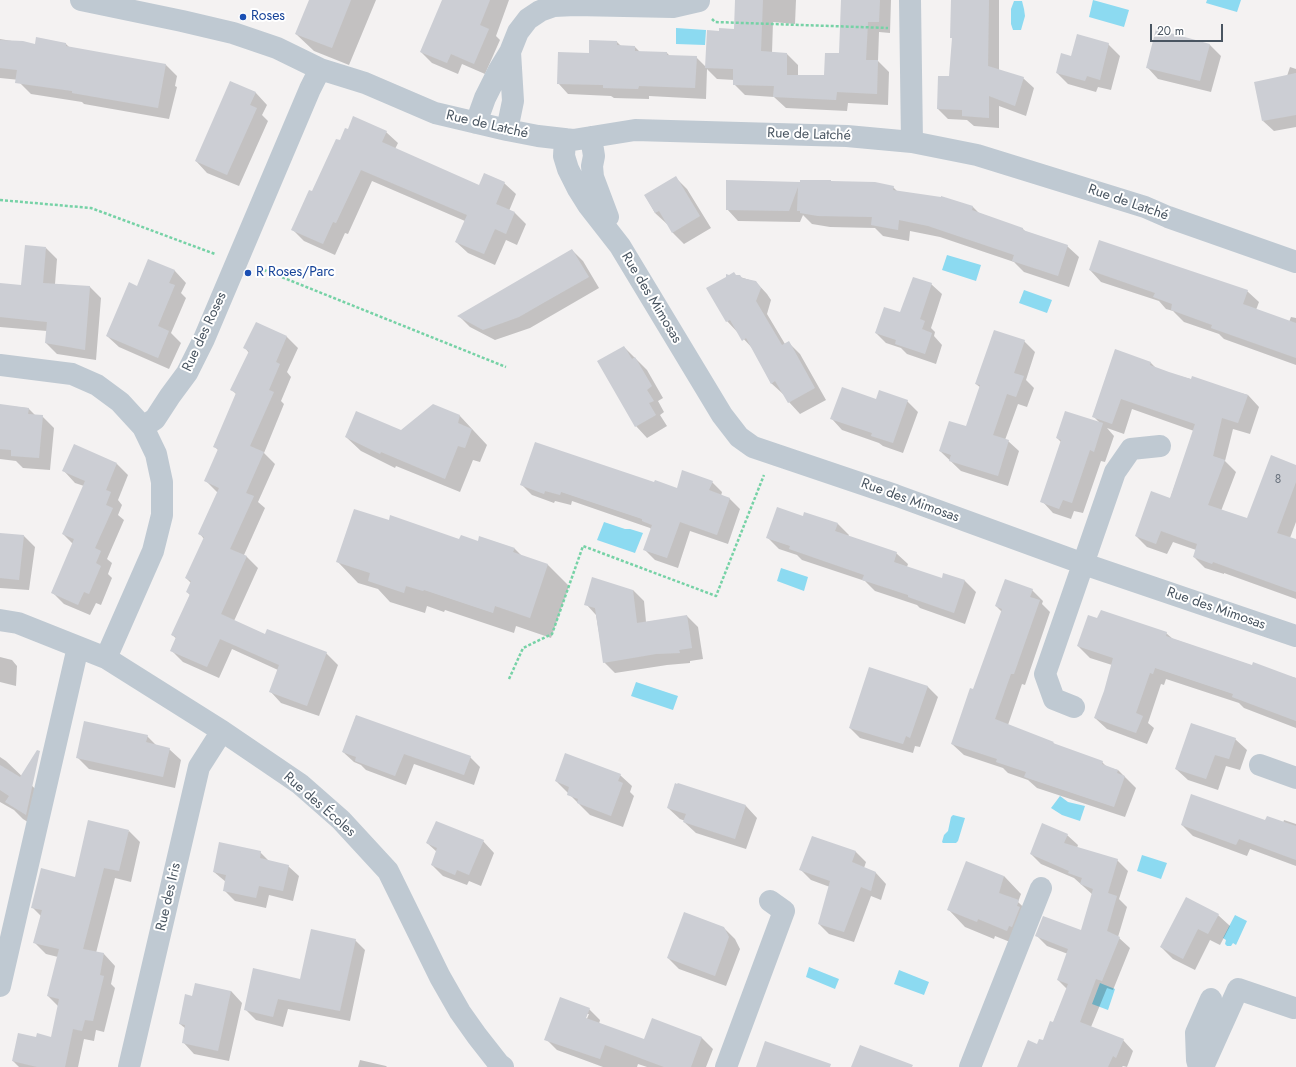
<!DOCTYPE html>
<meta charset="utf-8">
<style>
body{margin:0}
#map{position:relative;width:1296px;height:1067px;overflow:hidden;background:#f4f2f2;font-family:Jost,sans-serif}
canvas{display:block}
.scale{position:absolute;left:1150px;top:24px;width:73px;height:18px;box-sizing:border-box;border:2px solid #495561;border-top:0;padding-left:5px;font-size:12px;line-height:14px;white-space:nowrap;color:#495561;-webkit-text-stroke:3px #fff;paint-order:stroke}
</style>
<div id="map">
<canvas width="1296" height="1067"></canvas>
<div class="scale">20 m</div>
</div>
<script>
const ctx = document.querySelector('canvas').getContext('2d');
ctx.lineJoin = 'round';
function fillPath(path, color) { ctx.fillStyle = color; ctx.fill(path, 'evenodd'); }
const shape = rows => new Path2D(rows.map(r => 'M' + r).join(''));
function strokePath(path, color, width, dash) { ctx.strokeStyle = color; ctx.lineWidth = width; ctx.lineCap = dash ? 'butt' : 'round'; ctx.setLineDash(dash || []); ctx.stroke(path); }
function drawText(font, color, halo, rows, align = 'center') {
  ctx.font = font + ' Jost,sans-serif'; ctx.lineWidth = 4; ctx.setLineDash([]); ctx.textBaseline = 'middle'; ctx.strokeStyle = halo; ctx.fillStyle = color; for (const [text, x, y, turn = 0] of rows) {
    ctx.save(); ctx.translate(x, y); ctx.rotate((+turn || 0) * Math.PI / 180); ctx.textAlign = isNaN(turn) ? turn : align; if (halo) ctx.strokeText(text, 0, 0); ctx.fillText(text, 0, 0); ctx.restore();
  }
}
const water = shape([
 [1093,0,1129,10,1124,27,1089,17],
 [1207,0,1241,0,1237,12,1206,3],
 [1014,1,1022,1,1024,9,1025,16,1021,30,1013,30,1011,24,1011,9],
 [676,28,706,30,705,45,676,44],
 [947,255,981,265,976,281,942,270],
 [1024,290,1052,300,1047,313,1019,303],
 [604,522,625,529,630,529,643,533,635,553,597,540],
 [781,568,808,577,804,591,777,581],
 [636,682,678,696,673,710,631,696],
 [1060,796,1068,802,1085,806,1080,821,1062,815,1051,808],
 [953,815,965,818,958,841,956,843,943,843,942,842,944,835,948,831,951,817],
 [1142,855,1167,863,1161,879,1137,871],
 [1235,915,1247,921,1236,945,1233,943,1231,946,1227,946,1225,944,1226,940,1223,938],
 [809,967,839,979,835,989,806,977],
 [899,970,929,982,924,995,894,984],
 [1100,983,1115,989,1108,1010,1092,1004]
]);
const shadow = shape([
 [310,0,376,0,349,65,314,51,296,34],
 [444,0,509,0,496,36,500,40,485,74,462,64,458,74,432,63,421,52],
 [736,0,796,0,795,24,773,22,772,53,787,54,798,65,798,76,825,76,840,54,842,0,891,0,890,33,879,32,878,61,889,72,888,105,848,103,847,111,786,108,774,97,745,95,734,84,734,80,717,79,707,69,706,99,649,96,649,99,614,98,611,96,568,94,558,83,590,54,617,42,621,46,635,47,640,52,667,53,670,56,696,57,706,67,720,32,735,30],
 [952,0,999,0,999,70,1023,78,1034,88,1026,116,999,106,999,128,974,126,967,120,948,119,938,109,950,77,953,40,951,37],
 [1157,30,1210,45,1221,56,1211,92,1158,79,1147,67],
 [0,39,36,45,66,44,70,48,166,65,177,76,175,86,177,87,169,119,84,104,82,102,31,94,20,83,20,80,0,78],
 [1108,44,1120,56,1111,90,1098,87,1096,92,1068,84,1057,73,1072,57],
 [1290,67,1296,69,1296,127,1274,131,1263,121,1287,76],
 [231,82,256,93,267,105,262,115,268,121,239,186,207,173,196,161],
 [386,132,398,143,395,149,480,186,504,183,516,194,509,211,515,213,526,224,517,245,506,240,495,265,468,253,456,242,465,221,372,181,348,234,345,233,335,255,304,241,293,230,340,141],
 [676,178,687,189,711,228,684,244,673,233,668,223,667,224,655,213,645,195],
 [727,181,893,187,898,192,941,198,942,197,973,207,979,213,1023,229,1027,233,1067,246,1079,257,1069,287,1024,272,1014,262,940,237,910,231,909,241,883,236,875,228,830,227,812,224,803,215,800,222,738,221,727,209],
 [46,248,57,259,55,284,90,287,101,298,96,360,57,354,46,343,47,331,0,327,0,284,22,286],
 [572,250,583,261,599,288,530,328,495,340,470,327,459,316],
 [149,260,175,271,186,283,181,293,186,298,171,333,181,343,169,369,119,347,107,336,138,287],
 [1090,270,1247,291,1259,302,1256,310,1289,322,1291,317,1296,318,1296,365,1224,339,1219,334,1184,322,1173,311,1166,309,1159,301,1101,282],
 [737,276,756,282,767,294,771,300,767,314,785,344,788,342,800,354,826,400,800,414,789,402,784,394,783,394,771,383,754,350,727,321],
 [931,284,942,294,931,328,935,332,934,336,942,345,936,364,907,354,901,348,886,343,876,333,901,314],
 [257,323,287,337,298,348,287,372,291,377,281,401,284,404,264,453,275,464,258,502,265,508,244,555,247,557,258,568,234,621,266,635,326,653,338,665,319,716,281,703,270,691,278,670,232,649,219,678,183,662,172,651,177,639,172,635,190,595,187,592,191,583,186,578,204,539,200,534,218,493,205,480,219,451,214,446,237,395,232,390,249,353,245,348],
 [1024,341,1035,352,1026,380,1034,388,1027,407,1018,404,1005,440,1008,441,1019,451,1008,486,961,471,940,451,966,428,981,388,976,384],
 [624,347,647,370,663,398,658,401,664,412,660,415,667,426,647,438,636,426],
 [1116,350,1151,363,1157,369,1169,373,1248,395,1259,407,1250,434,1233,429,1225,461,1236,472,1221,511,1248,519,1296,466,1296,522,1290,538,1296,540,1296,599,1224,573,1224,574,1205,568,1194,557,1196,550,1173,542,1167,554,1147,547,1136,536,1170,499,1194,431,1132,409,1124,434,1107,428,1114,436,1105,462,1101,461,1083,513,1074,511,1071,519,1053,513,1042,501,1062,443,1057,438,1100,423,1093,416],
 [877,400,907,401,918,412,903,453,883,446,879,443,842,430,832,419],
 [0,405,28,408,36,416,42,416,54,428,50,470,23,468,16,461,0,459],
 [433,405,460,416,487,445,480,462,473,460,460,492,396,466,395,468,361,451,346,437,401,431],
 [117,464,128,475,118,500,122,505,118,515,124,520,107,559,112,563,108,574,112,578,101,605,96,603,90,615,64,604,52,592,73,544,63,534,84,486,75,483,64,471],
 [712,482,722,492,721,496,729,498,740,509,728,544,690,531,678,568,655,560,645,550,652,530,650,528,572,501,571,505,555,501,554,503,532,495,522,485,655,484,677,489],
 [803,517,838,524,849,535,848,537,896,553,908,564,907,567,942,580,965,581,976,592,965,624,920,608,917,605,875,591,865,581,802,560,797,555,779,549,767,537],
 [0,534,24,536,35,547,29,590,0,588],
 [460,540,515,549,522,556,548,565,569,586,551,638,516,626,514,633,445,610,444,612,427,606,425,613,390,602,378,589,358,583,337,561],
 [633,590,644,601,646,622,687,616,698,627,703,659,690,661,690,663,667,665,615,673,604,662,596,615,586,604],
 [1032,590,1043,601,1042,604,1050,612,1025,685,1022,684,1008,725,1053,743,1056,745,1102,762,1107,767,1118,770,1136,788,1125,817,1037,788,1028,780,1008,773,1003,768,964,755,952,744,974,690,1002,612,996,606],
 [1098,620,1166,633,1173,639,1253,666,1296,678,1296,728,1244,708,1239,703,1166,679,1164,685,1161,684,1148,723,1154,728,1147,744,1107,729,1095,718,1105,691,1112,665,1090,658,1078,646],
 [0,657,12,660,17,666,16,686,0,682],
 [870,668,928,687,938,697,920,747,915,746,913,753,860,738,850,728],
 [356,716,470,757,480,767,474,785,414,764,406,785,366,770,361,765,354,762,343,752],
 [147,736,157,746,169,749,181,760,175,788,89,769,77,757],
 [1235,739,1247,750,1240,770,1226,766,1218,790,1188,780,1176,769],
 [0,757,6,761,49,802,42,831,23,819,14,810,0,802],
 [620,775,632,786,630,792,634,796,623,827,590,815,556,781],
 [746,806,757,818,746,849,696,833,684,822,685,821,680,819,668,808],
 [1284,820,1296,824,1296,866,1250,849,1247,856,1193,836,1182,825,1266,821,1283,823],
 [129,831,140,842,131,882,115,878,96,953,104,954,115,966,111,984,115,988,104,1032,96,1030,94,1041,84,1039,78,1067,19,1067,13,1061,37,1038,52,1038,59,1007,48,996,58,957,46,954,34,942,41,916,32,907,76,878],
 [1067,835,1078,845,1077,848,1117,860,1128,871,1119,899,1127,907,1118,937,1130,948,1113,990,1107,988,1091,1027,1123,1040,1133,1051,1127,1067,1123,1066,1122,1067,1018,1067,1044,1042,1053,1023,1067,989,1058,980,1068,954,1047,946,1037,936,1082,932,1093,895,1074,878,1041,864,1031,854],
 [813,837,856,852,866,862,864,868,876,873,886,884,881,900,871,896,854,942,829,934,819,924,830,887,811,880,800,869],
 [483,841,494,853,481,886,469,881,467,885,443,876,432,865,437,852,427,843],
 [260,852,270,862,288,866,299,876,293,901,269,895,266,908,235,901,224,890,226,882,214,872],
 [1004,876,1021,894,1018,902,1036,919,1025,948,995,936,994,939,965,927,948,909],
 [1218,915,1230,926,1220,945,1210,940,1195,970,1173,959,1161,947],
 [724,928,735,939,740,949,726,986,679,969,668,958],
 [355,940,365,950,350,1021,288,1009,283,1027,256,1020,246,1010,301,980],
 [231,991,242,1003,229,1061,194,1054,183,1042,186,1029,180,1024,193,997],
 [589,1009,600,1020,599,1024,645,1040,702,1038,713,1049,706,1067,647,1067,638,1064,637,1067,603,1067,557,1050,546,1039],
 [587,1014,589,1014,585,1023,584,1023],
 [360,1060,386,1066,387,1067,358,1067]
]);
const building = shape([
 [309,0,351,0,332,48,295,34],
 [442,0,490,0,480,25,489,29,474,64,451,54,447,63,420,52],
 [735,0,763,0,761,51,787,53,787,75,824,75,825,53,839,53,841,0,880,0,879,22,868,22,866,60,878,60,877,94,837,92,836,100,773,97,774,86,733,85,733,69,705,68,707,30,719,31,719,28,734,29],
 [951,0,989,0,988,66,1024,77,1015,106,989,96,989,118,962,116,962,110,937,109,938,76,949,76,952,38,950,38],
 [1156,29,1210,44,1200,81,1146,68],
 [1077,34,1109,43,1100,80,1087,76,1085,81,1056,73,1061,53,1071,56],
 [36,37,66,43,66,46,166,64,158,108,72,93,72,91,15,83,17,70,0,68,0,40,23,41,35,44],
 [589,40,617,41,617,45,635,46,635,51,667,52,667,55,697,56,695,88,639,86,638,89,603,88,603,85,557,84,558,52,589,53],
 [1296,73,1296,115,1262,121,1254,82],
 [230,81,256,92,250,105,257,108,227,175,195,161],
 [353,116,387,131,382,142,479,185,484,173,505,182,496,204,515,212,506,234,495,229,484,254,455,242,467,215,361,170,336,223,333,222,323,244,291,230,309,190,312,191,336,139,340,140,345,128,348,129],
 [676,176,700,216,672,233,659,211,655,213,644,195],
 [726,180,800,182,800,180,831,180,831,181,875,182,894,186,893,190,941,197,941,196,973,206,972,210,1023,228,1023,230,1068,245,1058,276,1012,261,1014,255,928,226,899,220,898,230,871,225,872,217,818,216,800,213,800,211,797,211,798,187,789,211,726,210],
 [1099,240,1248,290,1243,304,1296,323,1296,358,1211,328,1212,325,1171,310,1172,304,1153,297,1155,293,1089,270],
 [25,245,46,247,43,283,90,286,85,350,45,343,47,322,0,317,0,283,21,285],
 [572,249,589,277,545,302,519,317,483,330,457,316],
 [148,259,175,270,169,283,175,285,158,326,169,331,158,358,106,336,129,282,137,286],
 [734,272,736,275,740,275,742,278,756,281,761,288,756,301,782,345,789,341,815,388,788,403,775,381,771,384,746,338,742,341,730,320,726,322,706,288,726,277,726,274,729,275],
 [913,277,932,283,920,319,925,321,922,329,932,333,925,354,895,344,896,340,875,333,884,307,900,312],
 [256,322,287,336,276,362,280,364,269,390,274,392,250,446,264,452,246,493,254,496,230,549,247,556,221,614,265,634,267,629,327,652,307,706,269,692,279,665,220,639,207,667,170,651,176,637,171,635,190,594,186,592,191,581,185,578,204,537,198,534,219,488,204,481,218,449,213,447,236,393,230,390,249,351,243,348],
 [994,330,1025,340,1014,373,1024,376,1016,397,1007,394,993,435,1009,440,998,476,949,461,951,455,939,451,949,421,966,426,980,385,975,384],
 [624,346,632,359,635,357,652,386,647,390,654,401,649,403,656,415,635,427,597,361],
 [1115,349,1151,362,1150,365,1169,372,1191,379,1192,376,1248,395,1238,423,1222,418,1213,456,1225,460,1208,505,1247,518,1271,455,1296,465,1296,482,1277,533,1296,539,1296,592,1213,562,1212,564,1193,557,1197,544,1161,531,1156,544,1135,536,1151,491,1170,498,1195,424,1121,399,1112,424,1092,417],
 [842,387,876,399,879,390,908,400,893,443,871,436,872,433,830,419],
 [0,404,29,408,28,414,43,415,39,458,11,456,11,450,0,449],
 [433,404,460,415,458,423,472,429,465,448,458,446,445,479,381,452,380,454,345,437,356,411,401,430],
 [1065,411,1103,423,1094,452,1090,450,1072,503,1063,500,1059,509,1040,502,1061,440,1056,438],
 [535,442,654,482,655,480,677,488,682,470,713,481,709,490,730,498,717,535,680,522,667,558,643,550,652,525,642,521,642,519,561,492,560,495,545,491,544,494,520,485],
 [74,444,117,463,106,490,111,492,106,505,113,508,95,548,101,551,96,563,101,566,89,594,84,592,78,605,51,593,74,539,62,534,85,481,62,471],
 [777,507,803,516,804,512,838,523,835,531,897,552,894,562,942,578,943,573,965,580,954,613,908,597,908,595,862,580,864,575,789,549,790,546,766,538],
 [354,509,389,520,390,515,459,539,461,535,478,541,479,536,515,548,513,552,548,564,530,618,495,606,493,613,424,590,423,591,406,586,404,593,368,581,370,573,336,562],
 [0,533,24,535,19,580,0,578],
 [592,577,633,590,637,623,687,615,692,648,679,650,680,653,656,654,603,663,595,608,584,605],
 [1005,579,1033,589,1030,597,1040,600,1014,674,1011,674,995,719,1054,742,1053,743,1103,761,1102,764,1118,770,1117,773,1125,776,1114,807,1024,777,1026,772,996,762,997,759,951,744,970,688,973,689,1002,609,995,606],
 [1101,610,1167,632,1166,636,1252,665,1253,662,1296,678,1296,721,1232,697,1233,694,1155,668,1153,674,1150,673,1136,713,1143,716,1136,733,1094,718,1104,691,1113,658,1077,646,1088,615,1097,618],
 [869,667,928,686,910,738,906,736,903,744,849,728],
 [356,715,471,756,464,775,404,754,395,776,355,761,356,757,342,752],
 [84,721,148,735,146,742,170,748,163,777,76,758],
 [1191,723,1236,738,1229,759,1215,755,1206,779,1175,769],
 [37,750,40,751,26,815,5,802,9,796,0,790,0,765,20,777],
 [565,753,621,774,618,781,623,783,611,816,577,803,578,799,567,795,569,787,555,781],
 [675,783,677,784,678,783,746,805,735,839,683,822,686,814,667,808],
 [1191,794,1265,820,1267,816,1296,826,1296,860,1239,839,1236,845,1181,825],
 [88,820,129,830,119,871,104,868,83,949,104,953,100,975,104,976,93,1021,85,1020,82,1031,73,1029,65,1067,37,1067,12,1061,18,1033,36,1037,37,1033,51,1037,59,999,47,996,59,949,33,943,42,910,31,908,41,868,75,877],
 [436,821,484,840,469,875,457,870,455,875,431,865,437,848,426,843],
 [1042,823,1068,834,1064,843,1118,859,1108,893,1117,896,1107,931,1120,937,1102,981,1096,979,1080,1022,1124,1039,1116,1058,1113,1056,1108,1067,1017,1067,1028,1040,1037,1044,1039,1039,1043,1040,1050,1021,1053,1022,1068,984,1057,980,1068,949,1035,936,1043,916,1081,930,1093,889,1080,884,1082,878,1068,873,1069,871,1030,854],
 [812,836,856,851,852,862,876,872,871,891,861,887,844,932,818,924,830,881,799,870],
 [219,842,261,851,260,858,289,865,283,891,259,886,256,898,223,891,226,875,213,872],
 [966,861,1004,876,999,893,1019,900,1017,906,1020,907,1012,927,1009,926,1007,931,978,919,977,922,947,910],
 [1186,897,1219,914,1208,934,1198,929,1183,959,1160,947],
 [684,912,724,927,729,937,715,976,667,958],
 [311,929,356,939,340,1011,278,999,273,1017,244,1010,253,968,300,979],
 [195,983,231,991,218,1051,182,1043,185,1025,179,1024,185,994,192,996],
 [560,997,590,1008,586,1018,644,1039,652,1018,702,1037,691,1067,664,1067,605,1045,600,1059,544,1040],
 [765,1041,831,1064,830,1067,756,1067],
 [860,1045,913,1065,912,1067,851,1067]
]);
const path = shape([
 [712,19,715,22,888,28],
 [0,200,91,208,215,254],
 [259,268,506,367],
 [509,679,523,648,552,634,583,546,716,596,764,475]
]);
const minor = shape([
 [81,0,182,21,233,33,277,48,320,69,365,83,435,113,507,130,538,136,573,140,635,130,847,136,912,142,977,155,1145,207,1168,217,1296,262],
 [910,0,912,142],
 [476,123,485,98,499,70,510,52,518,32,528,19,540,11,554,6,575,5,673,7,699,1],
 [507,130,513,101,510,52],
 [591,137,594,156,592,166,593,177,608,217],
 [565,139,564,156,568,169,578,189,588,205,620,246,722,415,739,437,753,447,895,495,1084,564,1296,636],
 [0,365,72,374,97,385,120,402,143,427,156,454,162,482,162,515,153,551,106,658],
 [143,427,155,419,170,396,187,373,204,339,310,89,320,69],
 [0,620,18,623,106,658,222,731,300,784,341,820,388,871,440,977,460,1012,477,1036,499,1064,503,1067],
 [1074,707,1054,699,1045,674,1115,472,1131,449,1160,446],
 [1260,765,1296,778],
 [0,986,78,647],
 [129,1067,199,767,222,731],
 [726,1067,784,911,770,901],
 [970,1067,1041,888],
 [1199,1067,1197,1060,1196,1033,1211,999],
 [1203,1067,1238,989,1294,1008]
]);
const markers = [
 [243,17,4,"#1a4fb4"],
 [248,273,4,"#1a4fb4"]
];
const numberNames = [
 ["8",1278,480]
];
const transitNames = [
 ["Roses",251,17],
 ["R Roses/Parc",256,273]
];
const streetNames = [
 ["Rue de Latché",487,125,13],
 ["Rue de Latché",809,135,2],
 ["Rue de Latché",1128,203,19],
 ["Rue des Mimosas",651,298,59],
 ["Rue des Roses",205,332,-65],
 ["Rue des Mimosas",910,501,20],
 ["Rue des Mimosas",1216,609,19],
 ["Rue des Écoles",319,805,41],
 ["Rue des Iris",169,897,-77]
];
fillPath(water, '#8cdaf1');
fillPath(shadow, '#0003');
fillPath(building, '#ccced4');
strokePath(path, '#76d2a6', 2.5, [3, 2]);
strokePath(minor, '#bfc9d2', 22);
for (const [x, y, r, color] of markers) { const dot = new Path2D(); dot.arc(x, y, r, 0, 2 * Math.PI); ctx.fillStyle = color; ctx.fill(dot); strokePath(dot, '#fff', 1.5); }
drawText('12px', '#6a737e', null, numberNames);
drawText('14px', '#164399', '#fff', transitNames, 'left');
drawText('14px', '#495561', '#fff', streetNames);
</script>
